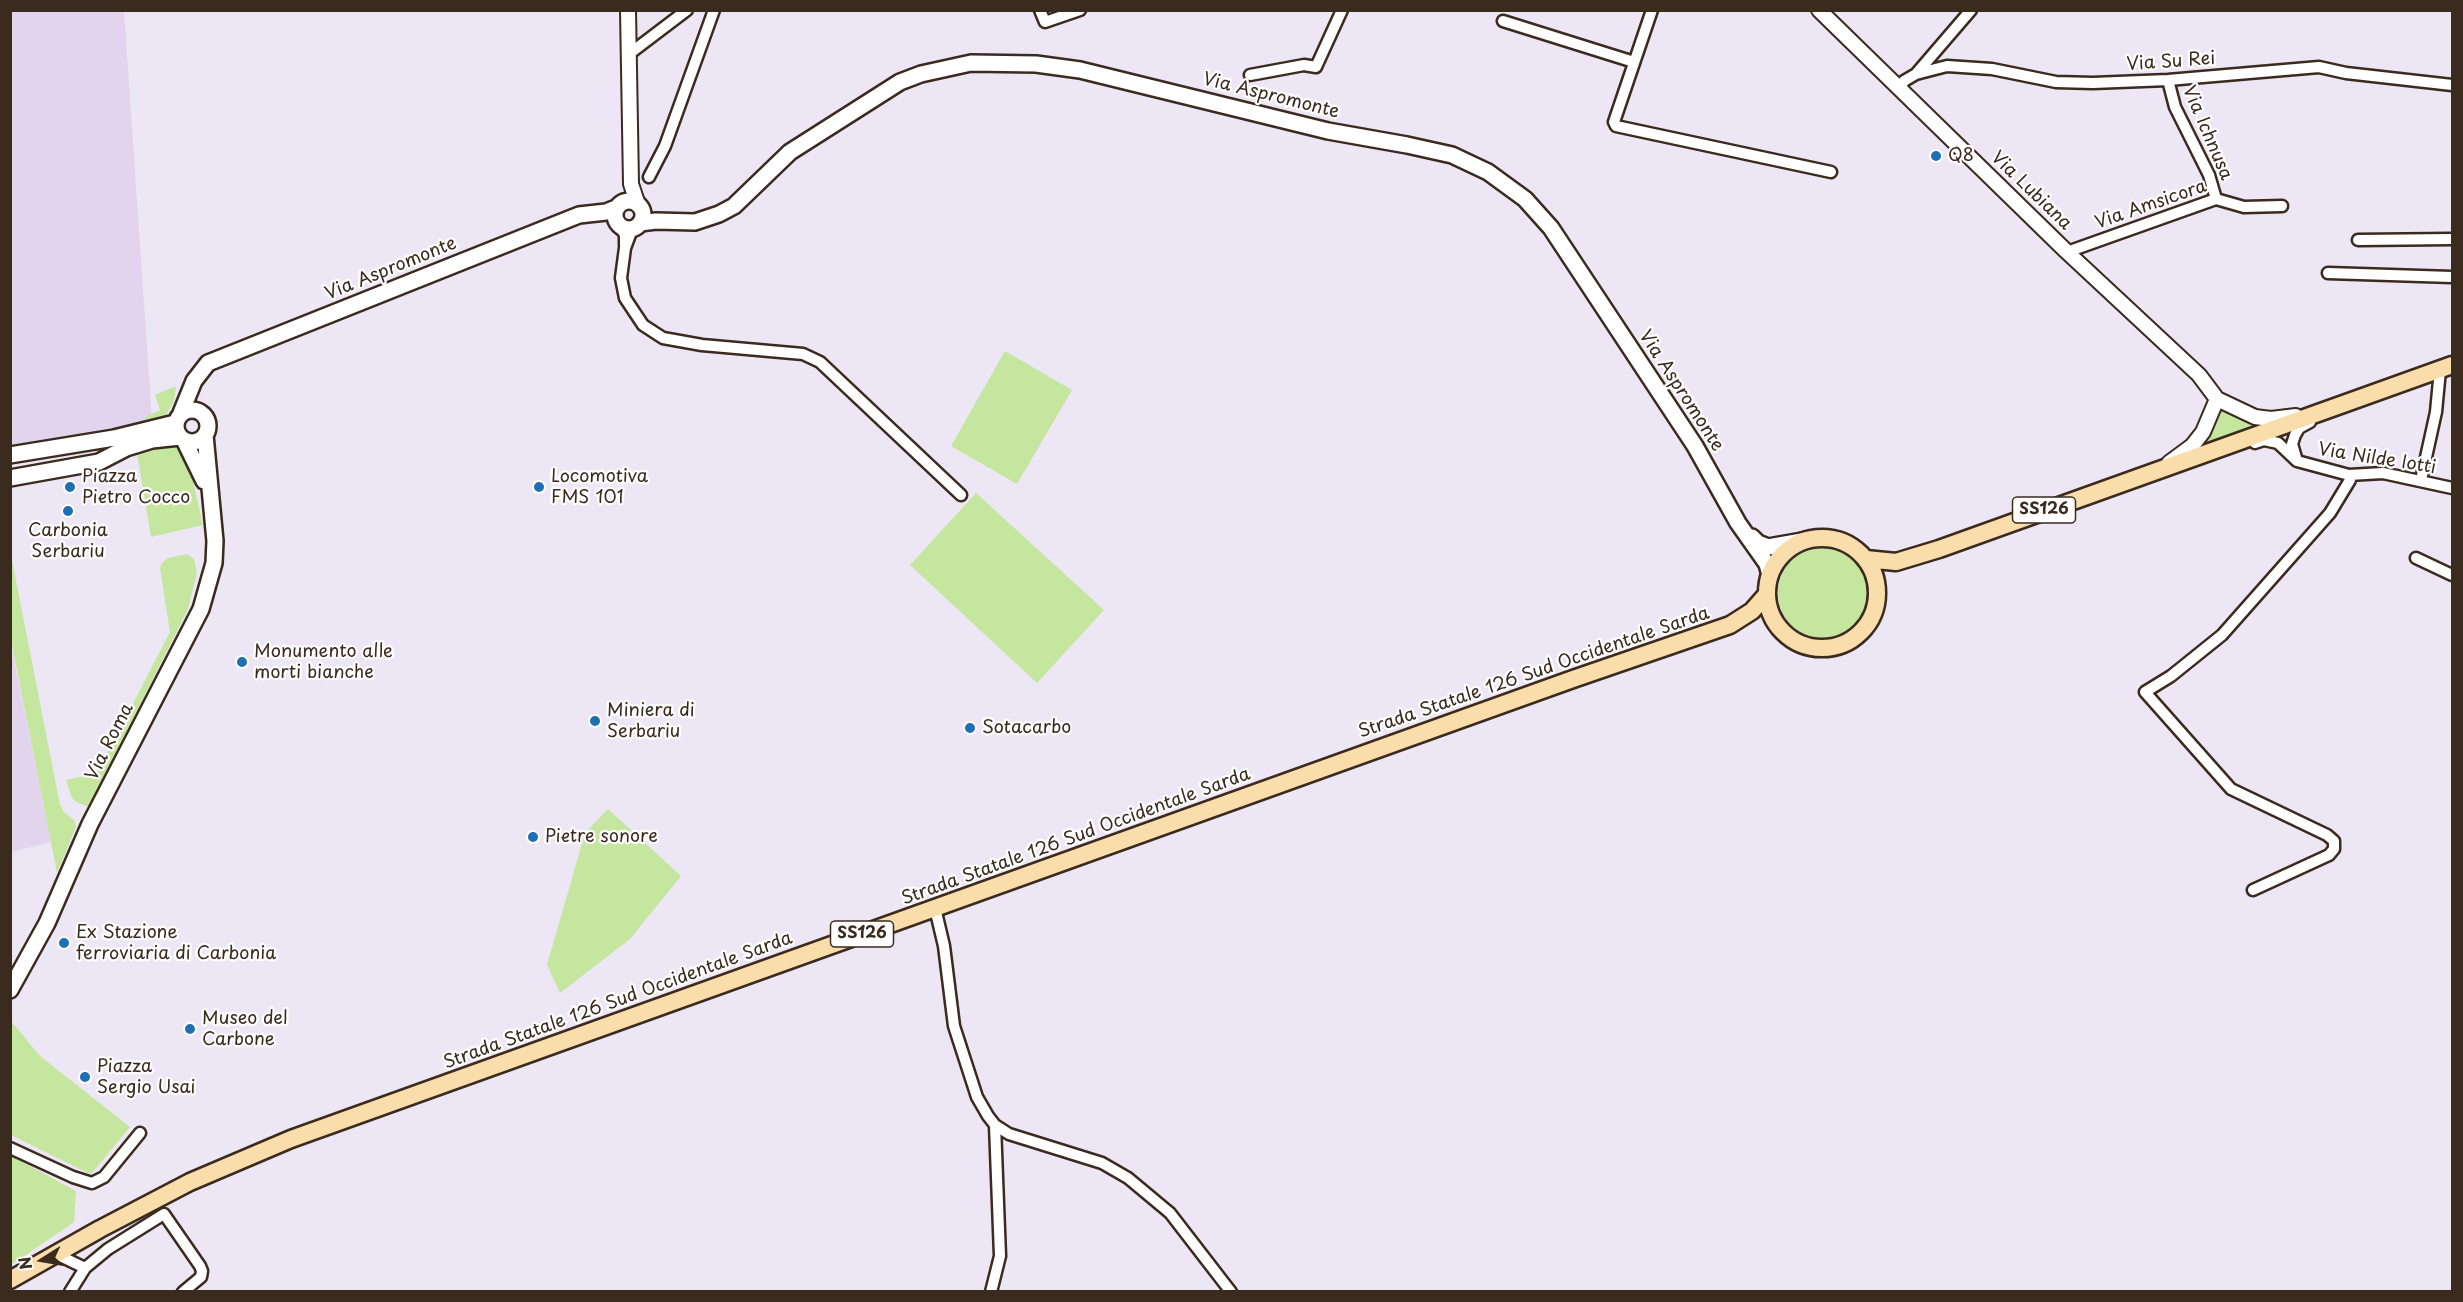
<!DOCTYPE html>
<style>
body{margin:0}
#map{position:relative;width:2463px;height:1302px;overflow:hidden;background:#ede6f4;font-family:"Playpen Sans",sans-serif}
canvas{display:block}
.frame{position:absolute;inset:0;border:12px solid #3b2a1e;pointer-events:none}
.north{position:absolute;left:12px;top:1230px;width:60px;height:60px;-webkit-text-stroke:4px #fff;paint-order:stroke;rotate:259deg;font-size:16px;font-weight:700;line-height:24px;text-align:center;color:#3b2a1e}
.north::after{content:'';display:block;margin:auto;width:21px;height:27px;background:#3b2a1e;clip-path:polygon(50% 0,100% 100%,50% 72%,0 100%)}
</style>
<div id="map">
<canvas width="2463" height="1302"></canvas>
<div class="frame"></div>
<div class="north">N</div>
</div>
<script>
const ctx = document.querySelector('canvas').getContext('2d');
ctx.lineJoin = 'round';
function fillPath(path, color) { ctx.fillStyle = color; ctx.fill(path, 'evenodd'); }
const shape = rows => new Path2D(rows.map(r => 'M' + r).join(''));
function strokePath(path, color, width, dash) { ctx.strokeStyle = color; ctx.lineWidth = width; ctx.lineCap = dash ? 'butt' : 'round'; ctx.setLineDash(dash || []); ctx.stroke(path); }
function drawText(font, color, halo, rows, align = 'center') {
  ctx.font = font + ' "Playpen Sans",sans-serif'; ctx.lineWidth = 4.5; ctx.setLineDash([]); ctx.textBaseline = 'middle'; ctx.strokeStyle = halo; ctx.fillStyle = color; for (const [text, x, y, turn = 0] of rows) {
    ctx.save(); ctx.translate(x, y); ctx.rotate((+turn || 0) * Math.PI / 180); ctx.textAlign = isNaN(turn) ? turn : align; if (halo) ctx.strokeText(text, 0, 0); ctx.fillText(text, 0, 0); ctx.restore();
  }
}
const built = shape([
 [11,11,124,11,152,421,11,450],
 [10,640,51,842,11,852,10,852]
]);
const green = shape([
 [1005,351,1072,390,1017,484,951,446],
 [176,386,174,401,165,417,147,424,145,417,160,410,155,395],
 [2220,406,2249,421,2249,428,2205,443,2204,441],
 [161,446,178,447,187,455,203,525,151,537,137,453],
 [976,493,1104,610,1037,683,910,565],
 '1778 593a45 45 0 1 1 90 0a45 45 0 1 1-90 0Z',
 [187,554,194,559,197,573,188,609,89,807,78,803,72,798,66,780,97,773,170,632,160,568,162,563,168,558],
 [11,555,60,805,64,812,75,821,76,827,57,873,11,640],
 [608,809,681,876,630,939,560,993,547,965,585,833],
 [11,1021,40,1056,130,1127,92,1173,88,1173,11,1135],
 [11,1156,76,1191,74,1222,11,1265]
]);
const minor = shape([
 [1040,10,1045,22,1080,10],
 [1652,10,1614,122,1616,126,1831,172],
 [1503,21,1634,62],
 [629,51,633,51,687,10],
 [1916,74,1971,10],
 [1250,75,1304,65,1316,67,1342,10],
 [2168,80,2175,107,2209,175,2216,199],
 [1899,90,1904,81,1916,74,1947,66,1992,69,2056,82,2093,83,2168,80,2319,67,2346,73,2452,85],
 [649,177,665,146,714,10],
 [620,226,625,235,625,245],
 [635,227,631,232,625,248,621,278,625,298,643,325,663,338,702,345,803,354,820,362,961,495],
 [2358,240,2452,239],
 [2067,252,2216,199,2244,207,2282,206],
 [2328,273,2452,277],
 [2255,443,2264,440,2278,443,2297,461,2349,475,2383,473,2452,488],
 [2297,461,2292,444,2295,435,2299,428,2310,422],
 [2421,480,2436,412,2440,370],
 [2416,558,2452,575],
 [2253,890,2329,855,2334,849,2334,841,2327,835,2231,789,2145,692,2171,676,2222,635,2330,513,2350,480,2349,475],
 [935,908,944,946,954,1026,977,1097,988,1116,995,1125,1009,1134,1102,1163,1128,1178,1170,1213,1231,1292],
 [10,1148,73,1177,92,1183,104,1177,140,1133],
 [56,1254,85,1268],
 [70,1292,85,1268,108,1249,164,1214,200,1266,202,1271,201,1277,183,1292],
 [991,1292,1000,1256,995,1125]
]);
const tertiary = shape([
 [628,10,631,184,638,205],
 [1819,10,2067,252,2199,375,2217,399,2255,417,2271,419,2296,416],
 [2169,463,2192,446,2203,432,2217,399]
]);
const secondary = shape([
 '615 215a14 14 0 1 1 28 0a14 14 0 1 1-28 0Z',
 [640,223,656,221,695,222,719,214,734,206,790,152,900,82,921,74,971,63,1036,64,1080,70,1328,131,1407,145,1452,155,1488,172,1525,199,1551,228,1695,446,1738,523,1767,564,1770,575],
 '176 426a16 16 0 1 1 32 0a16 16 0 1 1-32 0Z',
 [181,413,194,381,208,363,579,215,606,212,616,208],
 [184,440,204,481],
 [10,455,114,438,175,423],
 [10,478,99,462,126,448,152,440,180,437],
 [1752,537,1758,543,1768,547,1802,541],
 [10,990,47,923,90,824,201,609,214,563,215,541,205,435]
]);
const primary = shape([
 '1767 593a55 55 0 1 1 110 0a55 55 0 1 1-110 0Z',
 [1866,559,1896,562,1939,549,2452,365],
 [10,1280,100,1229,190,1182,291,1139,1573,679,1730,625,1752,611,1767,594]
]);
const markers = [
 [1936,156,6,"#1f6fb2"],
 [70,487,6,"#1f6fb2"],
 [539,487,6,"#1f6fb2"],
 [68,511,6,"#1f6fb2"],
 [242,662,6,"#1f6fb2"],
 [595,721,6,"#1f6fb2"],
 [970,728,6,"#1f6fb2"],
 [533,837,6,"#1f6fb2"],
 [64,943,6,"#1f6fb2"],
 [190,1029,6,"#1f6fb2"],
 [85,1077,6,"#1f6fb2"]
];
const shields = [
 [2044,510,63],
 [862,934,63]
];
const shieldNames = [
 ["SS126",2044,510],
 ["SS126",862,934]
];
const streetNames = [
 ["Via Su Rei",2171,62,-4],
 ["Via Aspromonte",1271,96,14],
 ["Via Ichnusa",2207,133,67],
 ["Via Lubiana",2031,191,44],
 ["Via Amsicora",2151,205,-19],
 ["Via Aspromonte",391,269,-22],
 ["Via Aspromonte",1681,391,57],
 ["Via Nilde Iotti",2377,459,9],
 ["Strada Statale 126 Sud Occidentale Sarda",1534,673,-19],
 ["Via Roma",110,742,-63],
 ["Strada Statale 126 Sud Occidentale Sarda",1076,837,-20],
 ["Strada Statale 126 Sud Occidentale Sarda",618,1001,-20]
];
const poiNames = [
 ["Q8",1948,156],
 ["Piazza",82,477],
 ["Pietro Cocco",82,498],
 ["Locomotiva",551,477],
 ["FMS 101",551,498],
 ["Carbonia",68,531,"center"],
 ["Serbariu",68,552,"center"],
 ["Monumento alle",254,652],
 ["morti bianche",254,673],
 ["Miniera di",607,711],
 ["Serbariu",607,732],
 ["Sotacarbo",982,728],
 ["Pietre sonore",545,837],
 ["Ex Stazione",76,933],
 ["ferroviaria di Carbonia",76,954],
 ["Museo del",202,1019],
 ["Carbone",202,1040],
 ["Piazza",97,1067],
 ["Sergio Usai",97,1088]
];
fillPath(built, '#e1d4ec');
fillPath(green, '#c5e69f');
strokePath(minor, '#3b2a1e', 15);
strokePath(tertiary, '#3b2a1e', 18);
strokePath(secondary, '#3b2a1e', 20);
strokePath(primary, '#3b2a1e', 21);
strokePath(minor, '#fff', 10);
strokePath(tertiary, '#fff', 14);
strokePath(secondary, '#fff', 15);
strokePath(primary, '#f9deab', 16);
for (const [x, y, r, color] of markers) { const dot = new Path2D(); dot.arc(x, y, r, 0, 2 * Math.PI); ctx.fillStyle = color; ctx.fill(dot); strokePath(dot, '#fff', 2); }
for (const [x, y, w] of shields) { const box = new Path2D(); box.roundRect(x - w / 2, y - 13, w, 26, 4.5); ctx.fillStyle = '#fff'; ctx.fill(box); strokePath(box, '#3b2a1e', 1.5); }
drawText('bold 16px', '#3b2a1e', null, shieldNames);
drawText('18px', '#3b2a1e', '#fff', streetNames);
drawText('18px', '#3b2a1e', '#fff', poiNames, 'left');
</script>
